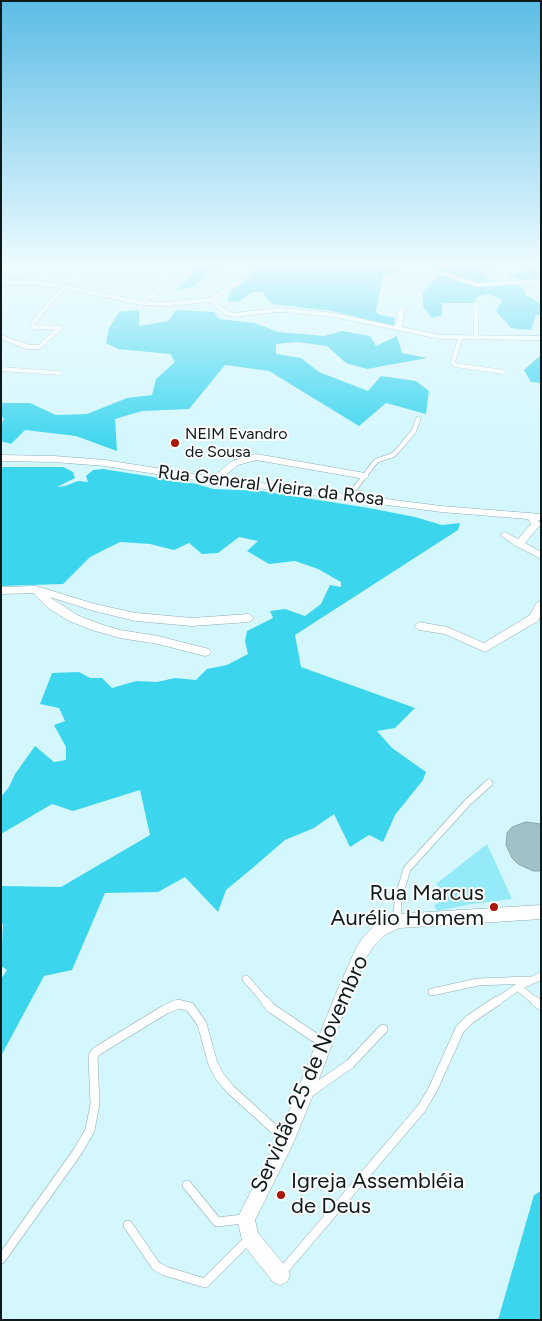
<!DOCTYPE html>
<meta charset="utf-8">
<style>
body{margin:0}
#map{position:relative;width:542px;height:1321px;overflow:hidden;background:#d4f7fe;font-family:Figtree,sans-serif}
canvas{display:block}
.frame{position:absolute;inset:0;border:2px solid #0d1a1c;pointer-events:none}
</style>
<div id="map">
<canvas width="542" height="1321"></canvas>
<div class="frame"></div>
</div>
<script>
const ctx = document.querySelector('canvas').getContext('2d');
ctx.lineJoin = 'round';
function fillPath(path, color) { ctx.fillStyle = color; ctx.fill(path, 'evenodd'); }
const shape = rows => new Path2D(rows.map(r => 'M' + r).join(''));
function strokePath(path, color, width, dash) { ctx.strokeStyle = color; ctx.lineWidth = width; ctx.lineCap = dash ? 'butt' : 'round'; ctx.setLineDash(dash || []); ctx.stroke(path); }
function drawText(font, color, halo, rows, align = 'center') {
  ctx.font = font + ' Figtree,sans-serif'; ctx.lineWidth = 4; ctx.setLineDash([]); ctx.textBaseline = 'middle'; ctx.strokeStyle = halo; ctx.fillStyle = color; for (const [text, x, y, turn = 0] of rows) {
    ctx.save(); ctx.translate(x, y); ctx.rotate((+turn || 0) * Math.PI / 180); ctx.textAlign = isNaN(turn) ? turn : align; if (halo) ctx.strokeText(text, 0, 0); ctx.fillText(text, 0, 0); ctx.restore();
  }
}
const green = shape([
 [487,844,512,899,472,904,437,911,434,906,448,894,436,884]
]);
const forest = shape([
 [188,263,233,263,211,271,193,287,177,290,194,272],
 [261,263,396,263,397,271,383,276,376,311,378,314,395,318,394,326,332,311,272,304,262,292,252,292,238,302,227,301,231,290,241,284],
 [431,263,500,263,501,267,480,271,489,279,522,287,526,295,541,304,541,315,536,315,531,330,511,328,496,311,502,300,489,294,478,296,474,303,442,303,442,315,432,318,423,306,423,292,436,278,437,271,425,265],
 [541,264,541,284,519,280,504,274,527,271],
 [139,310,139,326,168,321,176,310,214,312,219,319,255,323,278,332,324,336,342,331,370,336,376,346,397,336,402,353,427,358,367,369,346,363,327,346,297,342,276,344,276,354,301,358,319,372,368,391,381,376,416,381,429,391,426,414,386,403,359,426,269,371,225,365,189,409,142,411,115,419,117,451,76,436,25,430,11,444,1,441,1,426,4,418,1,417,1,403,30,403,56,415,87,414,127,398,152,395,156,379,175,362,170,354,118,349,106,343,109,328,119,312],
 [541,355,541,383,531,382,524,370],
 [1,467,63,467,73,472,75,478,57,487,65,486,78,481,88,482,86,476,93,470,103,469,197,484,213,489,261,491,369,508,415,517,442,525,460,523,458,530,295,635,301,667,415,708,395,728,377,731,392,748,426,772,423,780,395,815,383,842,369,835,350,847,334,814,314,828,285,840,249,871,226,890,218,912,185,877,158,892,105,893,72,970,44,976,1,1056,1,979,7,970,1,966,3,924,1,922,1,886,61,887,150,835,140,790,73,811,52,804,1,834,1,797,9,787,15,774,35,746,54,762,66,760,66,747,54,725,65,721,59,708,40,704,52,673,79,672,90,678,102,678,112,688,136,681,157,682,175,678,196,680,207,669,227,665,248,654,245,641,247,631,273,618,270,611,285,609,305,616,321,604,330,585,341,587,341,582,318,569,295,561,269,564,247,551,258,541,239,537,218,553,202,554,189,543,174,550,150,544,120,542,90,557,63,584,1,586],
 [541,1191,541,1320,498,1320,534,1195]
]);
const building = shape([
 [526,822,541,824,541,871,533,871,518,864,512,858,506,845,507,833,512,827,526,822]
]);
const laneFar3 = shape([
 [31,282,49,263],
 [61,286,81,263],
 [211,300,235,284],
 [142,303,163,286,169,275,181,263],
 [476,304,476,338],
 [460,338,453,362,455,365,504,372],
 [39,347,60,328,34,327,33,323,52,300,67,286],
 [1,369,60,373]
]);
const laneFar2 = shape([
 [349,496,376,461,393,455,399,449,414,431,418,419]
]);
const laneFar1 = shape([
 [397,921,398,900,407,869,468,802,489,783],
 [246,979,266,1002],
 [518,987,536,1002],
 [432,992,478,982,529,980],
 [496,1002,518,987,541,976]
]);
const lane = shape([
 [265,1001,271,1008,323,1043],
 [535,1001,541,1006],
 [310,1092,350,1064,383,1029],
 [187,1185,217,1222,243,1219],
 [128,1225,156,1266,165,1271,205,1283,249,1239],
 [1,1259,78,1151,90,1130,95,1104,93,1056,97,1051,166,1009,178,1004,190,1007,202,1024,213,1064,220,1077,231,1090,284,1138],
 [282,1272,421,1109,432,1091,460,1029,470,1019,497,1001]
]);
const street = shape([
 [400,263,407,263,415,267,449,273,478,283,541,279,541,283,477,287,446,276,411,270,400,263],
 [1,280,31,280,61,284,142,301,168,302,211,298,229,312,234,313,277,308,295,309,334,313,395,326,399,309,402,307,405,309,402,327,440,335,541,336,541,340,440,339,334,317,295,313,277,312,234,317,225,314,210,302,168,306,142,305,61,288,31,284,1,284,1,280],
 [1,335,30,345,39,345,43,347,39,349,26,349,1,339,1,335],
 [256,454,365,473,369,476,365,479,256,460,238,465,222,478,441,506,541,514,541,520,538,520,541,524,525,543,541,552,541,559,516,546,500,535,505,532,518,539,531,524,528,519,441,512,188,479,105,466,54,462,1,461,1,455,54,456,105,460,213,477,232,461,256,454],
 [36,586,95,604,136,613,192,618,249,614,254,618,249,622,192,626,136,621,94,611,50,597,77,615,100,624,120,630,158,636,209,649,211,652,209,655,205,656,158,644,120,638,92,630,69,621,48,608,33,593,1,594,1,587,36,586],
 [541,601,541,615,538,621,485,652,445,634,419,630,414,626,419,622,447,627,484,643,530,615,537,602,541,601],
 [541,905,541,919,399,928,385,935,374,946,366,958,349,999,313,1095,292,1146,255,1220,258,1233,287,1268,290,1275,287,1282,280,1285,273,1282,243,1244,237,1219,280,1134,337,991,356,948,364,936,375,925,397,914,541,905]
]);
const markers = [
 [175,443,5,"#a91806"],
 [494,907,5,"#a91806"],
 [281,1195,5,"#a91806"]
];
const farPoinames = [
 ["NEIM Evandro",185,434],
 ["de Sousa",185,452]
];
const streetNames = [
 ["Rua General Vieira da Rosa",271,486,7]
];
const nearPoinames = [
 ["Rua Marcus",484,894],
 ["Aurélio Homem",484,919],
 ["Igreja Assembléia",291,1182,"left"],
 ["de Deus",291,1207,"left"]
];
const nearStreetnames = [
 ["Servidão 25 de Novembro",310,1074,-66]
];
fillPath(green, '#95eafa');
fillPath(forest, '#3cd5ee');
fillPath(building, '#9fc1c7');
strokePath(building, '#88a9b0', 1);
strokePath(laneFar3, '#8cadb4', 4.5);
strokePath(laneFar2, '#8cadb4', 5.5);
strokePath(laneFar1, '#8cadb4', 8);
strokePath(lane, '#8cadb4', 10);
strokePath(street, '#8cadb4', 1);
strokePath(laneFar3, '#fff', 4);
strokePath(laneFar2, '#fff', 4.5);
strokePath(laneFar1, '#fff', 7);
strokePath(lane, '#fff', 9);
fillPath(street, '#fff');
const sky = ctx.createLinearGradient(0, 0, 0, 448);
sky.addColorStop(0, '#5bbce5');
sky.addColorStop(0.59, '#ecfbff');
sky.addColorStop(1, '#ecfbff00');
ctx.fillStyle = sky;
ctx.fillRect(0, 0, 542, 448);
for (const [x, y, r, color] of markers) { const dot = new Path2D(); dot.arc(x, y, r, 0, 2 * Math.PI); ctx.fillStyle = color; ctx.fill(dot); strokePath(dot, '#fdfdfd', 2); }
drawText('16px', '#0d1a1c', '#fdfdfd', farPoinames, 'left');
drawText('19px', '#0d1a1c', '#fdfdfd', streetNames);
drawText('22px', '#0d1a1c', '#fdfdfd', nearPoinames, 'right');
drawText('22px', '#0d1a1c', '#fdfdfd', nearStreetnames);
</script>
